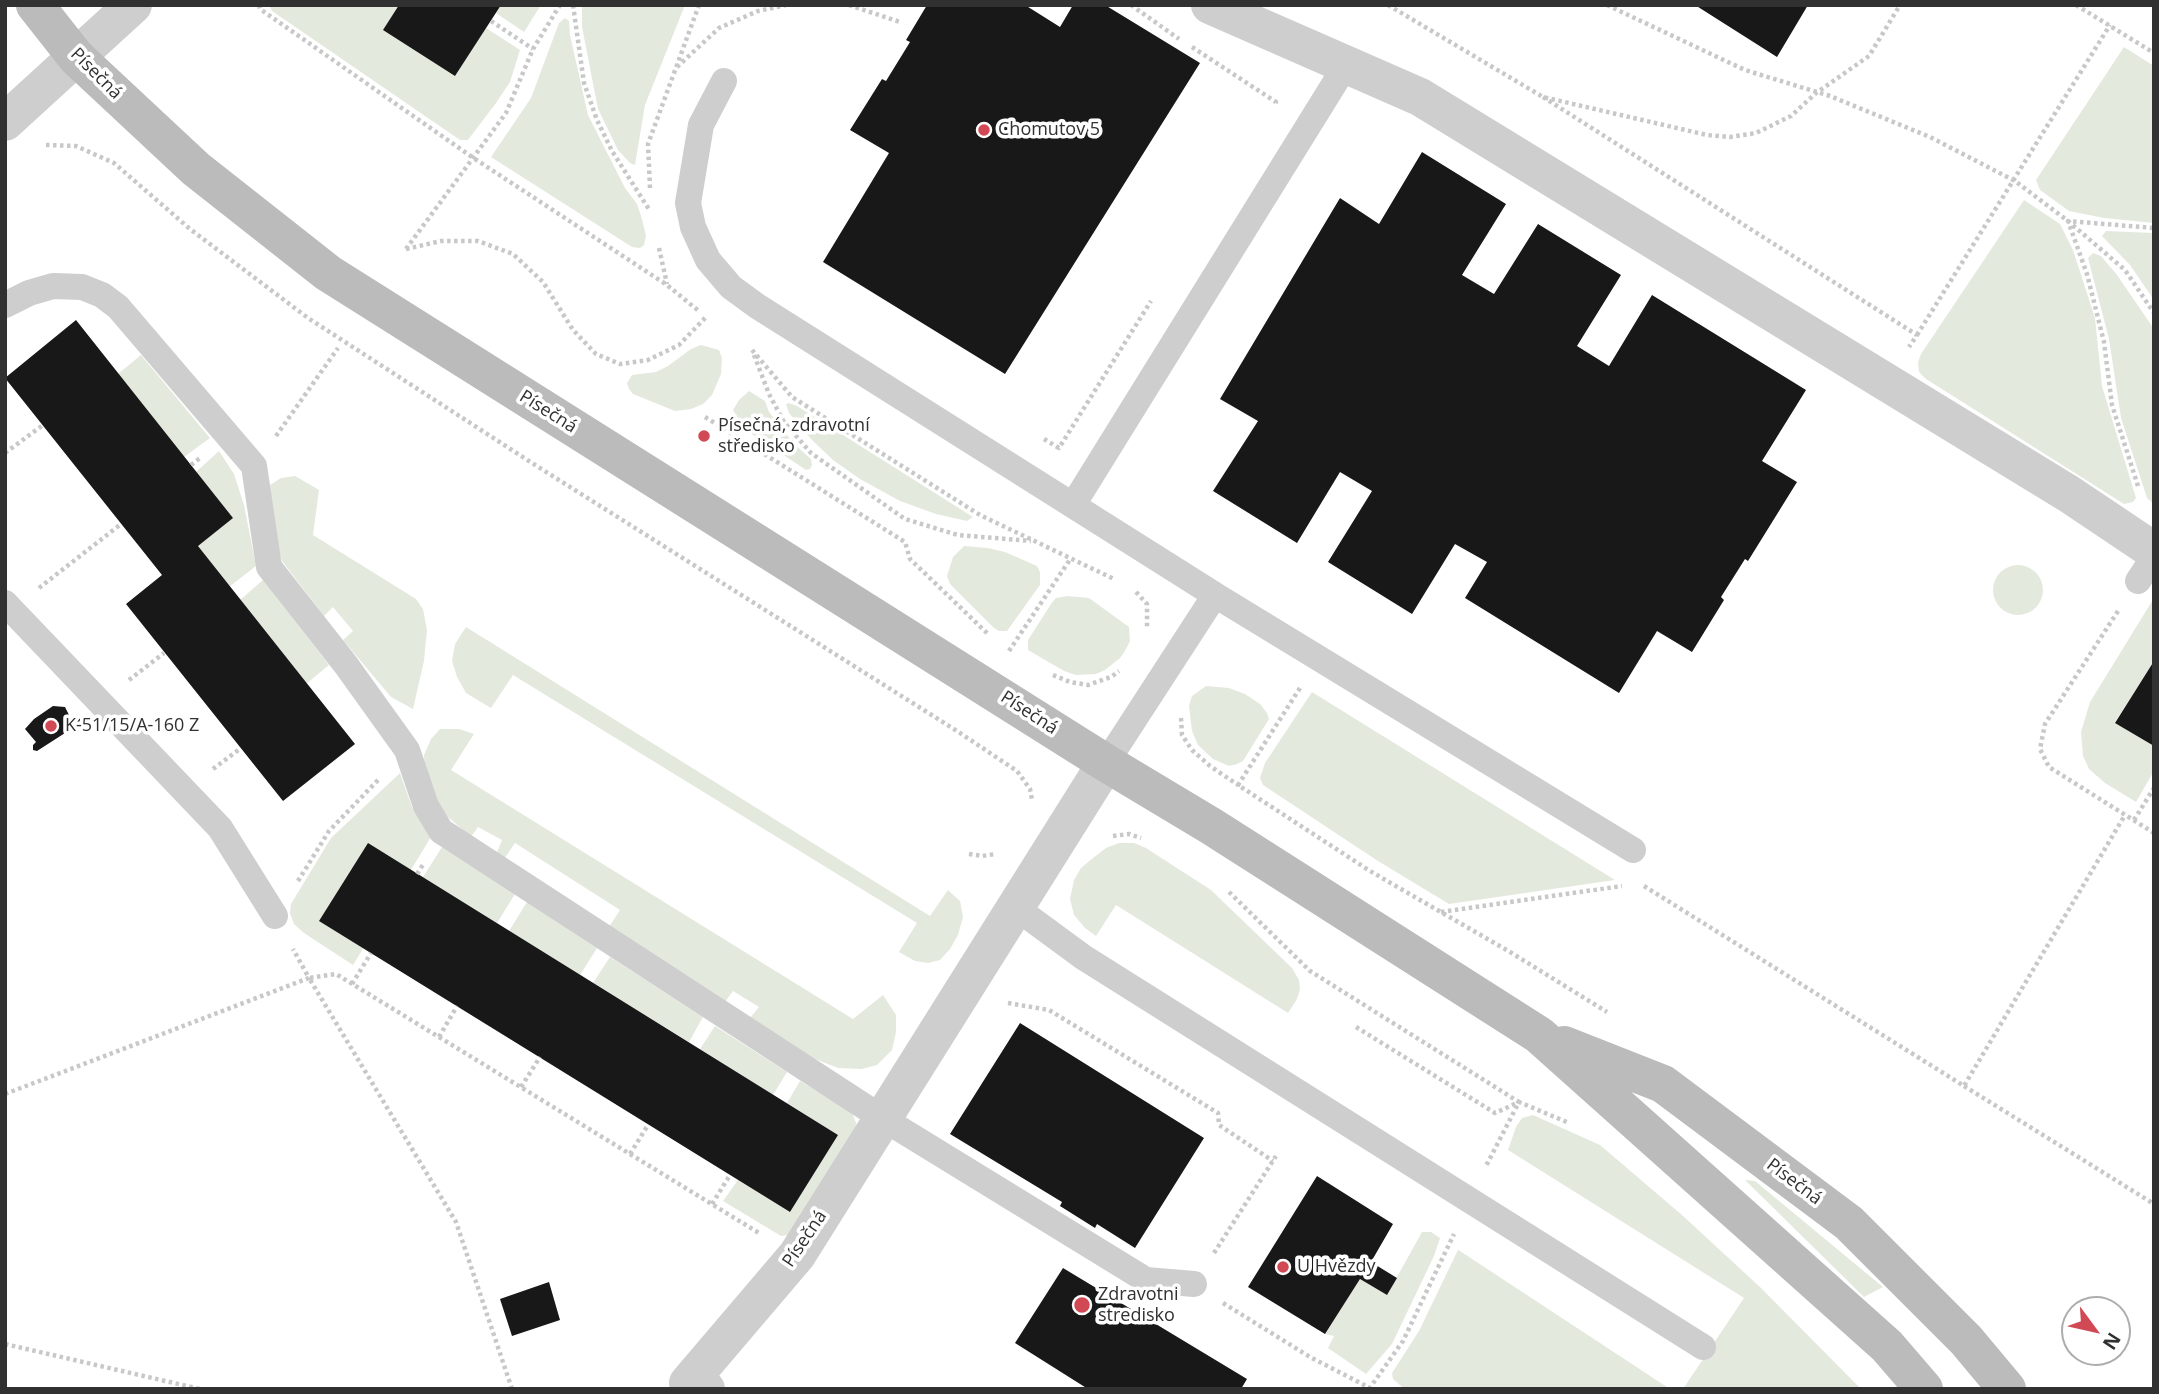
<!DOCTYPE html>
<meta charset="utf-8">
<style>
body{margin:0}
#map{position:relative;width:2159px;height:1394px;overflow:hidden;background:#fff;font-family:"Open Sans",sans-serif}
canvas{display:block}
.frame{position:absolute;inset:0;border:7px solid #313131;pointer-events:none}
.north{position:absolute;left:2061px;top:1296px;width:70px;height:70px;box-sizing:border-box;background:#fff;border:2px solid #adadad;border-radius:50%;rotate:123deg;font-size:19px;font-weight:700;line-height:28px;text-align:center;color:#313131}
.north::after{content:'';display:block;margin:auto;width:24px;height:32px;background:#d14955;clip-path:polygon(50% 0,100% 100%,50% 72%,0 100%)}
</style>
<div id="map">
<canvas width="2159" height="1394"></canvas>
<div class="frame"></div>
<div class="north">N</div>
</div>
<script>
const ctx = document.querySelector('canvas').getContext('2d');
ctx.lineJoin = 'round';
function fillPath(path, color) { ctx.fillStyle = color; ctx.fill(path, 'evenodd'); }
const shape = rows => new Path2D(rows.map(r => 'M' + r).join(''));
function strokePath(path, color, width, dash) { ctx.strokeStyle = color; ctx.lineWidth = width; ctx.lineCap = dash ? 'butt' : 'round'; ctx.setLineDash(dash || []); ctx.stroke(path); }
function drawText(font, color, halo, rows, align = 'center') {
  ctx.font = font + ' "Open Sans",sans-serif'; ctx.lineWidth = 7; ctx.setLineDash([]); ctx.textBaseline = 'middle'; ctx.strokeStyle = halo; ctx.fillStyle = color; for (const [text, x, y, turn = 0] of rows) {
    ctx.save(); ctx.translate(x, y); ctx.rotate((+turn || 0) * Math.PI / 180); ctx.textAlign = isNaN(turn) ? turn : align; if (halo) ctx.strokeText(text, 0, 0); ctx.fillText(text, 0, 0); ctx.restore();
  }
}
const green = shape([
 [269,5,399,5,455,76,486,28,520,50,510,82,496,103,468,140,460,140,272,11],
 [501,5,541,5,524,32,496,13],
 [582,5,685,5,645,105,635,165,630,163,618,150,598,109,582,27],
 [565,18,569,21,570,35,588,115,625,188,637,204,642,219,646,236,644,245,640,248,632,247,491,157,531,98,559,23],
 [2124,47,2154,66,2154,223,2104,218,2069,211,2040,190,2036,180],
 [2024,200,2060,224,2073,250,2095,318,2102,386,2136,498,2133,502,2124,504,1926,379,1919,372,1918,362,1921,354],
 [2106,231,2154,233,2154,300,2130,265,2102,236],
 [2093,253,2101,256,2117,275,2154,329,2154,504,2147,498,2121,418,2109,339,2088,258],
 [701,345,719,350,722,358,721,374,712,395,703,404,691,409,675,411,633,394,629,389,627,383,632,375,656,372,668,366,691,349],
 [141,355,210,438,184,457,118,374],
 [749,391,765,401,769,412,794,444,811,459,812,465,810,469,806,470,743,428,733,410,739,400],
 [789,403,797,406,973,517,967,521,936,514,900,501,860,479,833,460,812,440,789,413,786,404],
 [219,451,234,474,244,505,256,566,229,587,198,546,196,472],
 [295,476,319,490,313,535,416,599,423,609,427,630,424,661,413,709,391,697,343,640,353,631,333,607,324,616,282,561,275,538,270,485,281,478],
 [964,546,988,548,1005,552,1037,566,1040,572,1040,585,1007,631,999,631,994,628,950,584,947,576,953,557],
 '1993 590a25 25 0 1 1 50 0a25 25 0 1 1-50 0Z',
 [263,580,329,665,306,684,240,600],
 [1067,596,1089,598,1129,627,1130,641,1125,651,1120,658,1105,670,1096,674,1076,675,1064,671,1028,650,1028,640,1051,604,1056,598],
 [2154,598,2154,661,2115,722,2154,746,2154,771,2136,802,2105,783,2089,769,2083,756,2081,732,2090,702],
 [466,627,930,916,948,890,960,901,963,917,958,935,950,949,940,960,928,963,915,961,899,952,917,923,513,675,491,708,466,693,457,677,452,661,455,644],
 [1206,686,1229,688,1245,694,1260,704,1267,713,1269,719,1243,761,1237,764,1229,766,1213,759,1198,745,1192,731,1189,706,1192,696],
 [1312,692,1615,880,1449,904,1378,861,1263,785,1260,778,1265,763],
 [440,729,459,729,474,734,451,770,853,1019,883,995,896,1015,896,1032,892,1050,877,1065,862,1069,838,1068,805,1055,750,1018,759,1007,733,991,725,1002,609,927,620,910,515,843,504,859,496,855,502,840,478,827,471,837,448,817,433,798,425,777,424,755,431,739],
 [400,773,412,807,431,837,353,965,304,933,294,924,290,913,291,904,331,838],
 [1119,843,1134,843,1146,848,1211,890,1292,968,1299,980,1300,989,1297,999,1288,1013,1116,905,1096,936,1085,928,1074,915,1070,899,1074,880,1081,868,1093,858,1106,848],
 [442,847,515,894,497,923,423,877],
 [527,902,597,948,580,975,509,931],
 [610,957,703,1017,689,1042,593,983],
 [715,1026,787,1072,773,1095,700,1049],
 [800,1081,852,1112,856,1123,855,1135,788,1235,781,1236,723,1201,738,1180,790,1212,838,1135,787,1103],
 [1533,1115,1600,1145,1682,1215,1760,1287,1861,1389,1683,1389,1744,1298,1508,1150,1516,1127,1522,1118],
 [1745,1180,1755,1181,1883,1287,1864,1297],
 [1422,1232,1431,1232,1440,1238,1434,1256,1392,1344,1366,1374,1328,1348,1334,1336,1325,1334,1360,1279,1387,1295],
 [1458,1250,1463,1253,1670,1389,1406,1389,1401,1386,1393,1379,1392,1373,1419,1331]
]);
const building = shape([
 [399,5,501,5,455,76,383,30],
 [927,5,1025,5,1060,27,1073,5,1105,5,1200,63,1005,374,823,262,889,153,850,130,882,79,886,81,910,42,906,40],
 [1695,5,1808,5,1777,57],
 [1422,152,1506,204,1462,275,1494,294,1538,224,1621,275,1577,346,1609,366,1652,295,1806,390,1762,461,1797,482,1748,561,1745,559,1721,597,1724,600,1692,652,1657,631,1619,693,1465,598,1487,562,1455,544,1412,614,1328,562,1372,491,1340,472,1297,543,1213,491,1258,421,1220,399,1340,198,1379,224],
 [76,320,233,518,198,546,355,744,283,801,126,604,162,575,5,378],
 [2154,661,2154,746,2115,723],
 [53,706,65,707,71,719,76,717,80,719,79,724,37,751,33,750,33,745,36,742,25,729,34,719],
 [368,843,838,1135,790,1212,319,921],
 [1020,1023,1204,1138,1135,1248,1097,1224,1095,1228,1060,1206,1062,1202,950,1134],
 [1317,1176,1393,1224,1371,1262,1397,1278,1387,1295,1360,1279,1325,1334,1248,1287],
 [1063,1268,1247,1379,1241,1389,1088,1389,1015,1343],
 [549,1282,560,1320,512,1336,500,1299]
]);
const path = shape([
 [259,5,260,9,472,157,667,285,700,312],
 [573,5,584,83,597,120,612,151,650,211],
 [849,5,900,22],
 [1131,5,1179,39],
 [1388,5,1543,97,1707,135,1730,137,1756,133,1791,116,1816,93,1869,56,1900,5],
 [1607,5,1745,70,1830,96,1930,137,2015,181,2068,221,2125,270,2154,313],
 [2076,5,2154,53],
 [491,21,533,49],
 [1192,47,1276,102,1275,104],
 [677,67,719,28,758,11,786,5],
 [1543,97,1917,335,1909,347],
 [46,145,76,146,114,163,190,229,308,318,532,463,957,731,1017,771,1030,789,1032,800],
 [650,188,648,144,699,5],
 [659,248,667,284],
 [406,249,441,241,478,241,513,254,543,282,573,330,596,354,620,364,648,360,679,345,706,317],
 [406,249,506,113,533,49,560,5],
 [1917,335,2110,25],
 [752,350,792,397,980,515,1114,579],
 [754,355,769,394,784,422,811,453,905,519,958,535,1031,541],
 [705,417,905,542,910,559,989,635],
 [276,436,338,348],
 [1044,439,1059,448,1151,301],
 [5,453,43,425],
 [191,465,200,458],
 [2138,486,2112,405,2104,342,2087,274,2068,221,2154,228],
 [39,588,121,524],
 [1136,592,1147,604,1147,628],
 [2118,611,2045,724,2040,749,2049,767,2154,833],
 [1009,651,1071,558],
 [1053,675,1070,682,1088,685,1111,677,1119,671],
 [129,680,164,653],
 [1300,688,1238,785,1370,871,1510,952,1607,1012],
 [1181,718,1182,735,1192,750,1210,766,1238,785,1237,788],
 [213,769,241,748],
 [2134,820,2154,788],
 [1113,836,1129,834,1141,838],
 [969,854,982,856,996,854],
 [417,874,424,863],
 [298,881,329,831,379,779],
 [1644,886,1964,1086,2125,815],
 [1229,892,1310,971,1519,1102,1486,1166],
 [1441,912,1622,886],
 [352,984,371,953],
 [1008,1003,1049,1010,1218,1113,1219,1125,1273,1161],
 [1356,1027,1495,1113,1519,1102,1569,1123],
 [439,1037,457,1006],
 [1964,1086,2154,1204],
 [521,1087,540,1057],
 [5,1094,309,978,293,949],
 [630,1154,648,1125],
 [712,1204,730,1175],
 [1214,1253,1276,1156],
 [1223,1303,1310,1357,1370,1388],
 [5,1344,200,1389],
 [512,1389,456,1222,309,978,336,974,759,1233],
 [1369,1389,1403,1341,1454,1234]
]);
const lane = shape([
 [724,81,701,125,688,203,693,227,708,260,731,287,757,306,1215,595,1106,763],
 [5,305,29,293,53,286,82,287,102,295,118,307,254,466,269,567,346,665,407,750,426,806,441,831,882,1118,1146,1280,1194,1284],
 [1073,505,1346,65],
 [2138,581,2154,557],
 [1215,595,1633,850],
 [5,603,220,828,275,916],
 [1015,907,1083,957,1703,1347]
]);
const street = shape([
 [1210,5,1420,97,2069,494,2154,551],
 [5,122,133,5],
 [706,1389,688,1383,797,1255,1106,763]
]);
const secondary = shape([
 [35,5,76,57,196,169,328,273,1106,763,1211,826,1539,1035,1887,1346,1924,1389],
 [1564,1045,1663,1084,1849,1223,1966,1340,2007,1389]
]);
const markers = [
 [984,130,7,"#d14955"],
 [704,436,7,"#d14955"],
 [51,726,7,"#d14955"],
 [1283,1267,7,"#d14955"],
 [1082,1305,9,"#d14955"]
];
const streetNames = [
 ["Písečná",96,74,45],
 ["Písečná",548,412,32],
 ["Písečná",1029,713,33],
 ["Písečná",1794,1182,37],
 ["Písečná",805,1239,-56]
];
const poiNames = [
 ["Chomutov 5",998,130],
 ["Písečná, zdravotní",718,426],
 ["středisko",718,447],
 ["K-51/15/A-160 Z",65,726],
 ["U Hvězdy",1297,1267],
 ["Zdravotni",1098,1295],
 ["stredisko",1098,1316]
];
fillPath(green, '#e4e9de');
fillPath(building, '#181818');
strokePath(path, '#c8c8c8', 4.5, [3.5, 3.5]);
strokePath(lane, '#cecece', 26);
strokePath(street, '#cecece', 38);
strokePath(secondary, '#bbb', 38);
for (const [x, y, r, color] of markers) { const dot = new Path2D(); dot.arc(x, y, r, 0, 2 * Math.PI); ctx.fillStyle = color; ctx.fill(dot); strokePath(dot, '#fff', 2.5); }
drawText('18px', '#313131', '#fff', streetNames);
drawText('18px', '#313131', '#fff', poiNames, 'left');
</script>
